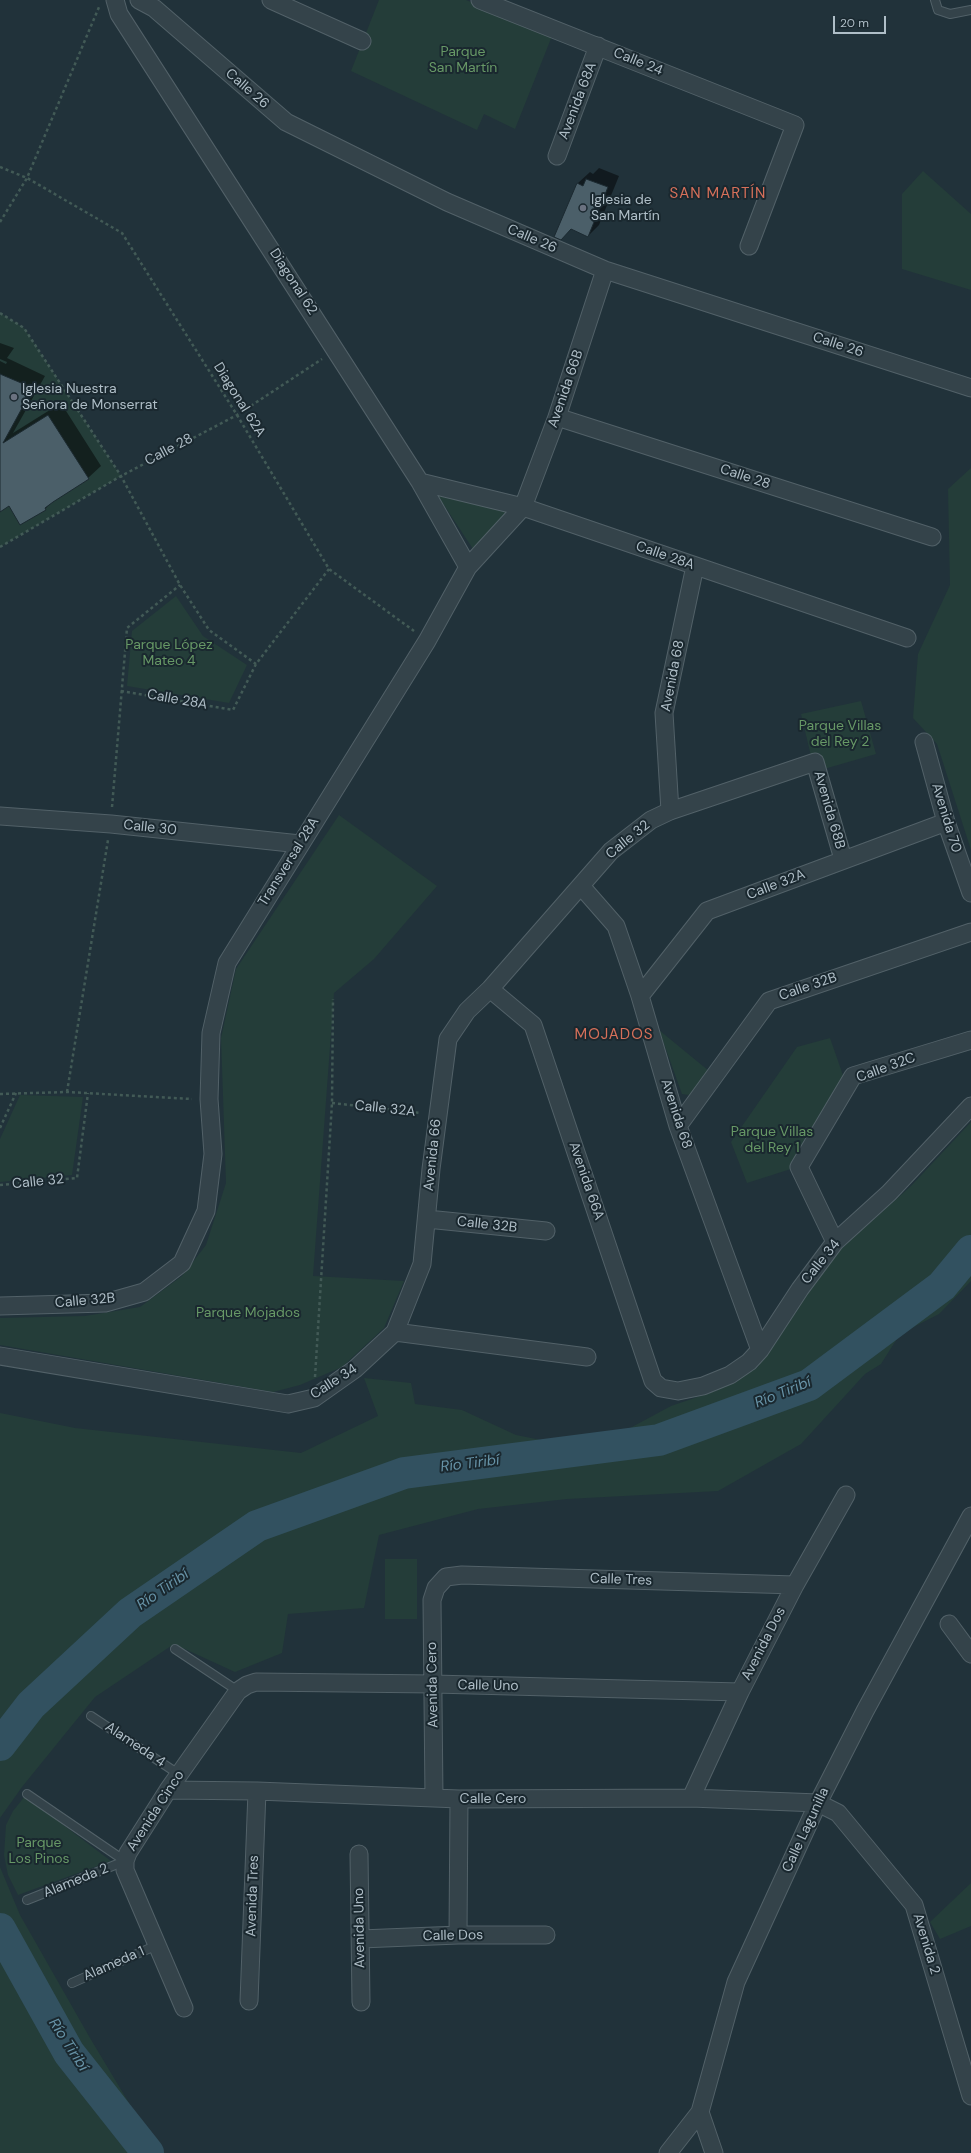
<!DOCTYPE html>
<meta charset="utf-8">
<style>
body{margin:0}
#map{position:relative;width:971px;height:2153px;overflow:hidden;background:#21323a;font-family:"DM Sans",sans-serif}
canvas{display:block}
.scale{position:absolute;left:833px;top:16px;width:53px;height:18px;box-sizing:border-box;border:2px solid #afbec7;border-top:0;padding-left:5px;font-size:12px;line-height:14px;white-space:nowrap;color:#afbec7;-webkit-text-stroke:3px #1a282f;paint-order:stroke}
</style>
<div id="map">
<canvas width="971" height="2153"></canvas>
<div class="scale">20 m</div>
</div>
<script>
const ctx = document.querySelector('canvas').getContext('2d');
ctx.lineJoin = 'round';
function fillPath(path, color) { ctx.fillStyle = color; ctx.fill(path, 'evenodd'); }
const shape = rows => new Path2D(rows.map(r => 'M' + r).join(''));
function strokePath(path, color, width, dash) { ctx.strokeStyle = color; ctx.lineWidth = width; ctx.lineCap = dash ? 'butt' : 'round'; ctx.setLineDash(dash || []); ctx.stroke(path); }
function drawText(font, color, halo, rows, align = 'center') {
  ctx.font = font + ' "DM Sans",sans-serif'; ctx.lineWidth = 4; ctx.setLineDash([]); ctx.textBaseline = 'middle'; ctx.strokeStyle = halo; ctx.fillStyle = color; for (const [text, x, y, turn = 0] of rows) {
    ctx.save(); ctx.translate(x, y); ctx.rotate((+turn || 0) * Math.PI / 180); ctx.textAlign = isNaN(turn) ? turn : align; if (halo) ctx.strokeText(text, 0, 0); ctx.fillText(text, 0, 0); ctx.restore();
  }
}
const green = shape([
 [379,0,466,0,552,36,515,129,484,114,477,130,351,71],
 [923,171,971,214,971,290,902,269,902,194],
 [0,313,24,328,121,476,0,547],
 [971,468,971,850,937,744,913,718,918,654,950,585,948,489],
 [436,493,507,512,473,549],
 [176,596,203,636,247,665,229,703,127,686,132,631],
 [861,701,876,754,824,769,820,753,811,756,801,714],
 [339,815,437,886,374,959,334,993,313,1276,404,1281,384,1328,342,1367,300,1385,273,1392,0,1345,0,1318,85,1316,140,1307,182,1276,206,1245,226,1183,221,1038,236,969],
 [659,1030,709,1071,695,1091,689,1095,682,1094],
 [830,1038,845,1081,794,1168,747,1183,731,1142,797,1047],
 [20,1095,83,1097,72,1175,0,1182,0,1139],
 [971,1122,971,1281,939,1314,900,1334,881,1364,865,1374,801,1444,718,1491,567,1499,478,1509,379,1535,364,1608,288,1614,282,1653,235,1672,174,1644,95,1697,22,1787,0,1818,0,1413,75,1428,301,1453,378,1416,364,1378,411,1383,415,1404,462,1410,516,1435,556,1443,617,1435,671,1406,715,1391,757,1368,832,1257,911,1186],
 [385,1559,417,1559,417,1619,385,1619],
 [25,1796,111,1861,18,1895,8,1875,4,1855,6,1825,13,1811],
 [0,1867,20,1915,90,2038,159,2153,0,2153],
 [971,1883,971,1926,940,1939,930,1922]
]);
const shadow = shape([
 [599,168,619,176,599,225,588,236,571,228,556,237,578,183,590,172,593,174],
 [0,343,14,348,7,358,45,376,13,433,61,403,101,466,88,478,55,499,45,509,0,502,0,361,6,364,7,362,0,359]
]);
const river = shape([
 [0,1745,31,1705,130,1613,257,1526,404,1473,659,1440,809,1385,942,1286,971,1251],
 [0,1929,69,2053,148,2153]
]);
const building = shape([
 [586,179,608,187,588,237,571,229,561,240,554,237,577,183,583,186,586,179],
 [0,374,33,388,3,443,48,415,89,479,53,502,45,508,46,510,20,525,9,506,0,512,0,374]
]);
const path = shape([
 [0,167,27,178,122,233,237,415,329,569,414,631],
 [0,222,27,178,99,7],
 [0,313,24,328,121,476,180,585,209,630,256,664],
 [0,547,121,476,237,415,322,359],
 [121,691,233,710,256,664,329,569],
 [112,807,127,628,180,585],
 [67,1092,108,840],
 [0,1094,67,1092,192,1099],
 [332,1103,421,1113],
 [0,1128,16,1093],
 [0,1185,77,1178,88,1093],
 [315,1377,332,1103,333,999]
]);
const service = shape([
 [935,0,938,10,950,14,971,10],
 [175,1649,238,1691],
 [91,1716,180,1775],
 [27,1794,125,1861],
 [27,1900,125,1861],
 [72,1983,157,1945]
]);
const minor = shape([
 [115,0,119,14,420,482,468,567],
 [139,0,154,8,286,122,447,202,605,270,971,388],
 [271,0,362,41],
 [480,0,795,125,749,246],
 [557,156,598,46],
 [557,417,932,537],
 [420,482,523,507,907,638],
 [924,742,946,822,971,893],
 [670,811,664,713,695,566],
 [0,816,111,824,300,844],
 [581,886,616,926,640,996,678,1126,760,1350],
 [490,989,533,1025,653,1381,661,1388,678,1391,703,1386,730,1375,749,1362,760,1350,800,1289,835,1242,889,1193,971,1106],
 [640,996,707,911,946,822],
 [678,1126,769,1001,971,932],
 [427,1219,546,1231],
 [835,1242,799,1167,853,1076,971,1040],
 [0,1306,105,1303,144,1292,182,1263,206,1211,213,1154,209,1099,211,1033,227,963,427,641,468,567,523,507,557,417,605,270],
 [395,1332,587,1357],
 [0,1356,288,1404,314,1398,355,1369,395,1332,422,1264,431,1169,448,1039,467,1011,490,989,611,851,651,820,670,811,815,762,843,859],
 [949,1624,971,1654],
 [168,1790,257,1791,459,1799,691,1798,818,1803,838,1813,914,1905,971,2096],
 [434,1798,432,1600,436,1588,446,1577,462,1575,795,1585],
 [691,1798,740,1692,795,1585,846,1495],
 [359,1854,361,2002],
 [458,1935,459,1799],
 [361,1939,458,1935,546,1935],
 [249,2001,257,1791],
 [184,2008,125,1870,125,1861,128,1853,168,1790,238,1691,247,1685,256,1682,434,1684,740,1692],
 [700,2112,714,2153],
 [668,2153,700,2112,736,1982,818,1803,865,1711,971,1516]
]);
const markers = [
 [583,208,4,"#6b7280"],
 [14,397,4,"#6b7280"]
];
const parkNames = [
 ["Parque",463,52],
 ["San Martín",463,68],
 ["Parque López",169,645],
 ["Mateo 4",169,661],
 ["Parque Villas",840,726],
 ["del Rey 2",840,742],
 ["Parque Villas",772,1132],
 ["del Rey 1",772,1148],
 ["Parque Mojados",248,1313],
 ["Parque",39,1843],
 ["Los Pinos",39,1859]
];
const streetNames = [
 ["Calle 24",638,62,22],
 ["Calle 26",247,89,41],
 ["Avenida 68A",578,101,-69],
 ["Calle 26",532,239,23],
 ["Diagonal 62",293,282,57],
 ["Calle 26",838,345,18],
 ["Avenida 66B",566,389,-71],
 ["Diagonal 62A",239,400,58],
 ["Calle 28",169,450,-28],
 ["Calle 28",745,477,18],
 ["Calle 28A",665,556,19],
 ["Avenida 68",673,676,-79],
 ["Calle 28A",177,700,10],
 ["Avenida 68B",829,810,74],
 ["Avenida 70",946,818,73],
 ["Calle 30",150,828,6],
 ["Calle 32",628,840,-39],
 ["Transversal 28A",289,862,-58],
 ["Calle 32A",776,885,-21],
 ["Calle 32B",808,987,-19],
 ["Calle 32C",886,1068,-20],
 ["Calle 32A",385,1109,6],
 ["Avenida 68",676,1114,72],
 ["Avenida 66",433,1155,-84],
 ["Avenida 66A",586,1181,71],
 ["Calle 32",38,1182,-6],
 ["Calle 32B",487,1225,6],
 ["Calle 34",821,1262,-51],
 ["Calle 32B",85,1301,-5],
 ["Calle 34",334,1382,-33],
 ["Calle Tres",621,1580,2],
 ["Avenida Dos",764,1644,-63],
 ["Avenida Cero",433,1685,-91],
 ["Calle Uno",488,1686,1],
 ["Alameda 4",135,1745,34],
 ["Calle Cero",493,1799],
 ["Avenida Cinco",156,1811,-57],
 ["Calle Lagunilla",806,1830,-65],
 ["Alameda 2",76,1881,-22],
 ["Avenida Tres",253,1896,-88],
 ["Avenida Uno",360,1928,-91],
 ["Calle Dos",453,1936,-1],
 ["Avenida 2",926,1944,73],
 ["Alameda 1",114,1964,-24]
];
const poiNames = [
 ["Iglesia de",591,200],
 ["San Martín",591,216],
 ["Iglesia Nuestra",22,389],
 ["Señora de Monserrat",22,405]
];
const neighbourhoodNames = [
 ["SAN MARTÍN",718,194],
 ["MOJADOS",614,1035]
];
const waterNames = [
 ["Río Tiribí",783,1393,-22],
 ["Río Tiribí",470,1464,-7],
 ["Río Tiribí",163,1590,-35],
 ["Río Tiribí",68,2045,57]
];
fillPath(green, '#243d39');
fillPath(shadow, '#0007');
strokePath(river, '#325160', 32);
fillPath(building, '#4b5f69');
strokePath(building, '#1c2a31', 1);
strokePath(service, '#526168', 10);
strokePath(minor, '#526168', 19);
strokePath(path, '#425a56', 2.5, [3, 3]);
strokePath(service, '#34434a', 8);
strokePath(minor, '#34434a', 17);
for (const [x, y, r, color] of markers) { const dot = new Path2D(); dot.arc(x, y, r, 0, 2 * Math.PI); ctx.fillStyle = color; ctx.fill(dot); strokePath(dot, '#1a282f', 1.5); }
drawText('14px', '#679866', '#1a282f', parkNames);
drawText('14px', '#afbec7', '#1a282f', streetNames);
drawText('14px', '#afbec7', '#1a282f', poiNames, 'left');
ctx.letterSpacing = '1px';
drawText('15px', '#d7705a', '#1a282f', neighbourhoodNames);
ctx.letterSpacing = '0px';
drawText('italic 15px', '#6793a7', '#1a282f', waterNames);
</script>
